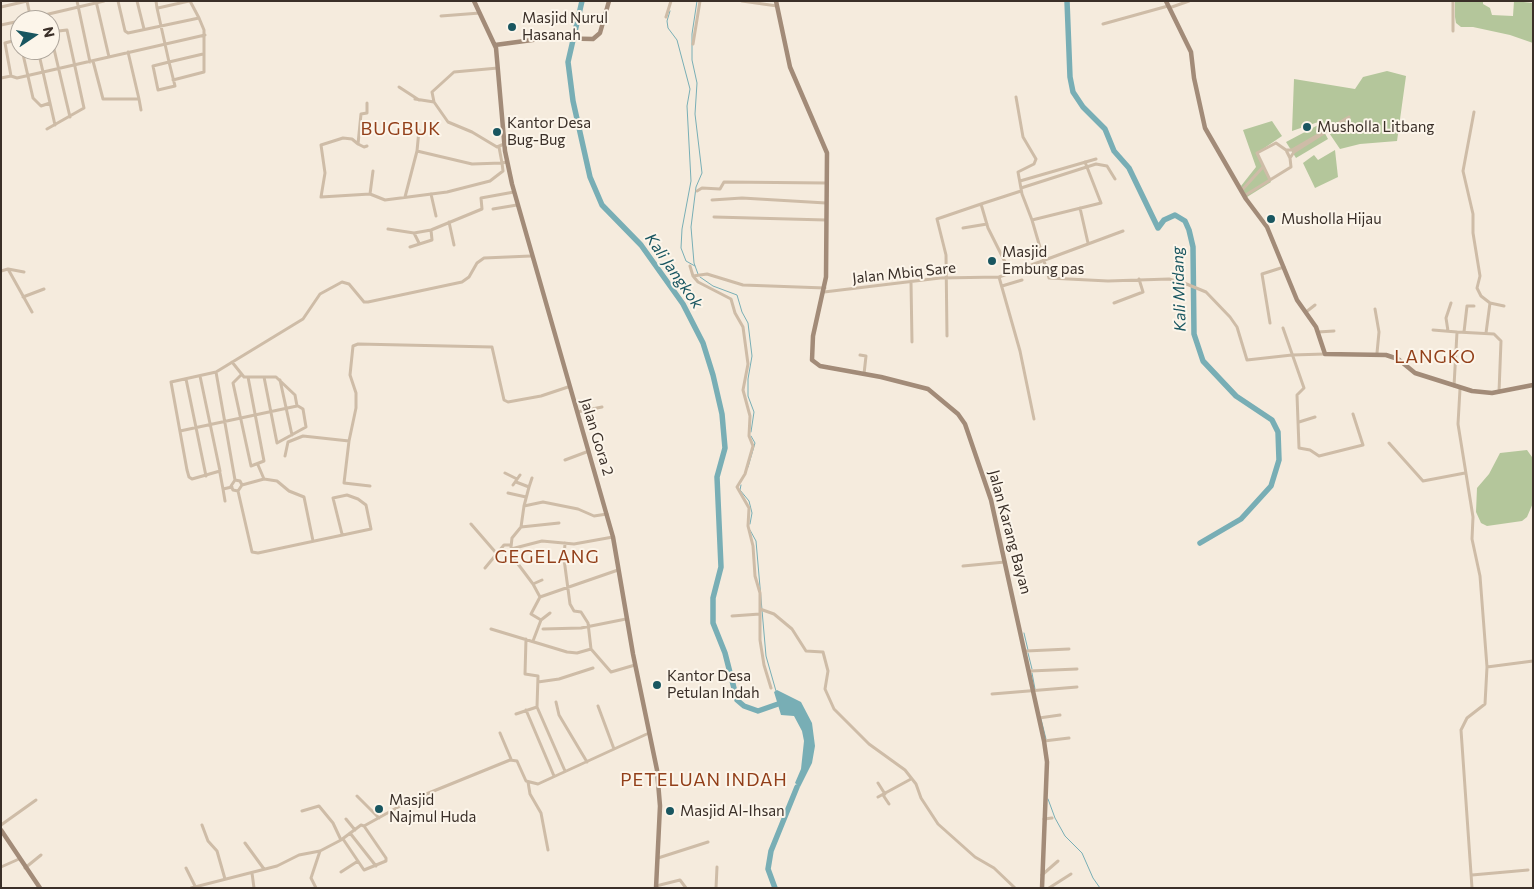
<!DOCTYPE html>
<style>
body{margin:0}
#map{position:relative;width:1534px;height:889px;overflow:hidden;background:#f5ebdd;font-family:Commissioner,sans-serif}
canvas{display:block}
.frame{position:absolute;inset:0;border:2px solid #3a2f28;pointer-events:none}
.north{position:absolute;left:10px;top:10px;width:50px;height:50px;box-sizing:border-box;background:#fcf5ea;border:1px solid #aea69c;border-radius:50%;rotate:78deg;font-size:14px;font-weight:700;line-height:20px;text-align:center;color:#3a2f28}
.north::after{content:'';display:block;margin:auto;width:18px;height:22px;background:#195660;clip-path:polygon(50% 0,100% 100%,50% 72%,0 100%)}
</style>
<div id="map">
<canvas width="1534" height="889"></canvas>
<div class="frame"></div>
<div class="north">N</div>
</div>
<script>
const ctx = document.querySelector('canvas').getContext('2d');
ctx.lineJoin = 'round';
function fillPath(path, color) { ctx.fillStyle = color; ctx.fill(path, 'evenodd'); }
const shape = rows => new Path2D(rows.map(r => 'M' + r).join(''));
function strokePath(path, color, width, dash) { ctx.strokeStyle = color; ctx.lineWidth = width; ctx.lineCap = dash ? 'butt' : 'round'; ctx.setLineDash(dash || []); ctx.stroke(path); }
function drawText(font, color, halo, rows, align = 'center') {
  ctx.font = font + ' Commissioner,sans-serif'; ctx.lineWidth = 4; ctx.setLineDash([]); ctx.textBaseline = 'middle'; ctx.strokeStyle = halo; ctx.fillStyle = color; for (const [text, x, y, turn = 0] of rows) {
    ctx.save(); ctx.translate(x, y); ctx.rotate((+turn || 0) * Math.PI / 180); ctx.textAlign = isNaN(turn) ? turn : align; if (halo) ctx.strokeText(text, 0, 0); ctx.fillText(text, 0, 0); ctx.restore();
  }
}
const green = shape([
 [1455,1,1483,1,1483,4,1490,8,1492,15,1513,16,1514,1,1533,3,1533,43,1510,35,1473,27,1461,27,1456,23,1455,17],
 [1387,71,1406,76,1397,141,1360,144,1340,149,1321,121,1292,131,1294,79,1355,89,1363,77],
 [1272,121,1282,136,1257,153,1271,182,1247,197,1241,186,1256,167,1243,130],
 [1320,124,1328,139,1296,158,1286,142],
 [1335,150,1338,177,1315,188,1303,163,1314,155,1318,160],
 [1527,450,1532,457,1533,503,1527,517,1522,521,1487,526,1481,523,1476,512,1477,488,1489,474,1500,453]
]);
const water = shape([
 [777,690,801,702,812,723,815,746,812,763,800,787,795,783,801,769,804,741,802,731,794,716,781,715,774,692]
]);
const stream = shape([
 [697,1,692,34,692,60,697,83,695,114,702,173,696,187,691,227,694,263,698,274],
 [670,11,667,21,668,28,677,40,690,89,687,106,691,181,682,229,681,248,686,261,695,266],
 [700,277,713,286,737,295,742,312,748,323,752,356,748,379,748,396,754,412,751,432],
 [748,467,755,443,751,436],
 [741,485,740,490,749,501,752,513,750,524],
 [750,530,756,541,766,656,776,691],
 [1024,633,1028,650],
 [1028,653,1032,669],
 [1032,673,1035,689],
 [1041,719,1046,739],
 [1048,799,1055,818,1065,836,1082,853,1093,878,1100,888]
]);
const river = shape([
 [582,1,568,62,573,101,590,177,602,205,641,245,683,304,703,343,713,375,722,414,725,448,717,477,721,567,713,598,713,623,725,653,737,700,744,706,758,711,778,704],
 [1067,1,1070,77,1073,92,1083,107,1105,129,1114,151,1129,168,1158,228,1164,220,1175,215,1185,221,1189,230,1193,247,1194,334,1203,361,1236,396,1272,420,1278,432,1279,460,1271,486,1241,519,1200,543],
 [775,888,768,869,771,851,797,787]
]);
const street = shape([
 [27,1,31,20],
 [77,1,90,62],
 [96,1,109,57],
 [118,1,125,31,128,33,199,18,190,1],
 [137,1,144,29],
 [156,1,157,8,169,62,175,86,158,90,153,66,169,62,203,54],
 [742,1,777,6],
 [1,7,27,1],
 [158,8,189,1],
 [1169,8,1189,1],
 [441,16,480,13],
 [666,17,671,1],
 [23,20,104,1],
 [1103,24,1168,6],
 [1,25,20,21],
 [1453,31,1453,1],
 [50,32,70,117],
 [693,44,700,1],
 [22,50,33,98,41,106,50,103],
 [38,50,55,125],
 [93,61,103,99,139,99,128,52],
 [498,68,454,72,432,92,434,102,448,122,472,132,497,147,504,144],
 [11,76,5,43,20,39],
 [1,78,11,76,17,78,205,35],
 [173,80,204,72,204,30,199,18],
 [399,87,419,100],
 [1016,97,1023,137,1036,159,1034,164,1018,172,1022,194,1032,220],
 [139,99,141,110],
 [415,99,434,102],
 [367,103,367,113,361,114,358,144,352,139,343,138,321,145,325,173,321,197,370,194,385,200,447,192,490,181,503,171,502,163,472,164,417,151],
 [1474,112,1463,171,1473,214,1473,233,1480,276,1477,288,1481,296,1490,303,1504,306],
 [47,129,84,108,67,30,50,32],
 [358,144,364,147,367,146],
 [499,147,502,163,507,162],
 [1286,150,1292,150,1349,117,1294,152,1290,158],
 [1085,162,1101,203,1032,220,1049,278,1108,281,1169,279,1184,283,1206,292,1230,317,1237,327,1247,360,1292,355,1325,354],
 [1020,181,1096,159],
 [1021,188,1096,164,1107,166,1115,179],
 [697,191,702,188,720,189,724,182,827,183],
 [1241,191,1263,167],
 [370,194,373,171],
 [431,194,436,216],
 [1244,196,1291,167,1290,158,1286,150,1276,143,1257,153,1270,180],
 [405,197,417,151,419,130],
 [712,200,742,198,826,203],
 [1080,208,1088,243],
 [493,209,517,205],
 [714,217,826,220],
 [449,222,454,245],
 [963,228,987,224],
 [388,229,414,233,431,230,482,209,481,198,514,192],
 [414,233,419,243],
 [410,247,432,240,431,230],
 [690,266,693,276,698,282,731,299,735,313,743,327,748,364,743,390,750,416,749,436,753,446,745,474,737,487,749,508,748,526,753,546,755,576,760,593,760,640,764,665,771,688],
 [8,269,32,312],
 [1,271,8,269,24,272],
 [1010,272,988,228,981,204,1021,191],
 [693,276,707,274,743,285,825,288],
 [999,277,1020,351,1034,419],
 [911,282,912,342],
 [1002,286,1022,280],
 [824,292,940,278,999,277,1123,231],
 [23,297,44,289],
 [1114,303,1143,292,1139,279],
 [1375,309,1379,332,1377,353],
 [1306,312,1315,305],
 [1270,323,1262,274,1284,267],
 [1283,328,1304,388,1297,395,1299,448,1310,450,1319,456,1363,445,1353,414],
 [1433,330,1457,332],
 [1448,331,1446,318,1451,303],
 [1318,332,1334,331],
 [1464,332,1467,306,1474,306],
 [1486,333,1490,303],
 [947,336,946,255,937,219,981,204],
 [860,355,866,356,864,374],
 [241,375,233,383,251,466,264,461,248,377],
 [200,376,220,471,192,479,189,477,187,470,171,382,216,372],
 [264,377,277,443,306,427,303,409,298,406],
 [186,379,206,476],
 [280,380,292,435],
 [1454,386,1457,332,1494,334,1501,341,1499,392],
 [1460,389,1458,424,1473,517,1472,539,1480,576,1487,667,1485,704,1467,718,1461,730,1472,888],
 [577,412,602,407],
 [1299,422,1315,417],
 [180,431,297,406,295,395,276,377,244,377,232,362],
 [1389,443,1423,481,1465,473],
 [285,456,288,442,303,436,349,441],
 [565,460,589,451],
 [220,473,223,489,232,487],
 [505,473,517,479],
 [264,479,277,481,289,491,304,497,313,541],
 [235,480,240,481,242,485,238,491,233,490,231,486,235,480,216,372,303,319,320,294,342,282,349,284,364,302,368,302,462,282,469,277,477,263,484,258,531,256],
 [516,482,529,487,524,506],
 [242,485,264,479,258,465],
 [513,485,520,475],
 [370,486,344,483,349,441,356,408,356,393,350,375,353,346,358,344,492,347,504,400,508,402,541,396,568,387],
 [529,487,532,478],
 [223,489,225,501],
 [238,491,252,552,258,553,371,529,366,505,358,499,347,495,333,498,342,534],
 [508,493,526,497],
 [471,524,497,554],
 [521,527,559,523],
 [565,543,564,559,570,604,574,611,581,612,588,623,591,649,611,672,635,665],
 [511,549,542,541,574,544,613,537],
 [963,566,1005,562],
 [485,568,504,545,511,545],
 [533,584,542,580],
 [540,597,533,584,515,560,511,547,512,538,521,527,524,506,543,502,578,509,594,516,607,514],
 [760,609,774,614,792,629,806,651,823,652,828,671,825,689,834,709,869,744,905,770,916,784,921,798,938,824,975,857,994,868,1015,888],
 [732,616,760,614],
 [541,620,550,613],
 [491,629,567,652,577,653,591,649],
 [543,629,581,628,626,619],
 [533,641,541,620,531,614,540,597,618,570],
 [1026,651,1069,649],
 [1487,667,1533,661],
 [1030,671,1077,669],
 [538,682,559,679,593,668],
 [992,694,1077,687],
 [556,702,559,715,587,762],
 [598,706,614,749],
 [537,707,565,771],
 [526,710,554,776],
 [516,714,537,707,538,676,525,674,526,639],
 [1039,718,1060,715],
 [500,733,511,759],
 [1044,741,1069,738],
 [528,782,530,794,541,813,548,850],
 [878,783,885,794],
 [883,795,889,804],
 [357,796,379,818],
 [878,797,911,779],
 [302,811,319,806,333,823,341,840],
 [346,819,355,830],
 [1044,819,1052,818],
 [1,825,36,800],
 [202,825,208,841,217,851,225,879],
 [350,833,376,866],
 [343,839,364,870,386,861,386,858,364,826],
 [245,843,264,869],
 [658,858,708,842],
 [1,867,19,859],
 [25,868,41,855],
 [186,868,195,886],
 [341,872,358,861],
 [252,873,254,888],
 [1042,875,1058,861],
 [1472,875,1528,870],
 [656,886,680,880,686,888],
 [191,888,277,866,299,855,320,851,341,840,361,825,364,826,409,801,510,760,517,761,526,781,538,784,649,733],
 [316,888,311,878,320,851],
 [716,888,717,867],
 [1049,888,1071,874]
]);
const secondary = shape([
 [474,1,496,48,505,151,512,184,613,537,633,654,657,770,660,806,656,888],
 [776,1,790,67,827,153,826,277,813,336,812,360,820,366,881,377,928,389,958,414,965,424,991,500,1044,741,1047,762,1042,888],
 [1166,1,1191,52,1194,78,1205,128,1246,199,1267,227,1297,300,1316,327,1325,354,1386,355,1398,359,1415,373,1472,391,1492,393,1533,385],
 [495,45,547,38,593,39,600,33,609,1],
 [1,830,40,888]
]);
const markers = [
 [512,27,5,"#195660"],
 [1307,127,5,"#195660"],
 [497,132,5,"#195660"],
 [1271,219,5,"#195660"],
 [992,261,5,"#195660"],
 [657,685,5,"#195660"],
 [379,809,5,"#195660"],
 [670,811,5,"#195660"]
];
const poiNames = [
 ["Masjid Nurul",522,18],
 ["Hasanah",522,35],
 ["Kantor Desa",507,123],
 ["Bug-Bug",507,140],
 ["Musholla Litbang",1317,127],
 ["Musholla Hijau",1281,219],
 ["Masjid",1002,252],
 ["Embung pas",1002,269],
 ["Kantor Desa",667,676],
 ["Petulan Indah",667,693],
 ["Masjid",389,800],
 ["Najmul Huda",389,817],
 ["Masjid Al-Ihsan",680,811]
];
const streetNames = [
 ["Jalan Mbiq Sare",904,273,-6],
 ["Jalan Gora 2",597,437,73],
 ["Jalan Karang Bayan",1010,532,75]
];
const waterNames = [
 ["Kali Jangkok",674,271,55],
 ["Kali Midang",1179,289,-92]
];
const quarterNames = [
 ["BUGBUK",401,129],
 ["LANGKO",1435,357],
 ["GEGELANG",547,557],
 ["PETELUAN INDAH",704,780]
];
fillPath(green, '#b4c69b');
fillPath(water, '#78aeb5');
strokePath(stream, '#78aeb5', 1);
strokePath(river, '#78aeb5', 5.5);
strokePath(street, '#cebca7', 3);
strokePath(secondary, '#a28b78', 4.5);
for (const [x, y, r, color] of markers) { const dot = new Path2D(); dot.arc(x, y, r, 0, 2 * Math.PI); ctx.fillStyle = color; ctx.fill(dot); strokePath(dot, '#fcf5ea', 2); }
drawText('15px', '#3a2f28', '#fcf5ea', poiNames, 'left');
drawText('15px', '#3a2f28', '#fcf5ea', streetNames);
drawText('italic 16px', '#195660', '#fcf5ea', waterNames);
ctx.letterSpacing = '1px';
drawText('18px', '#923f19', '#fcf5ea', quarterNames);
ctx.letterSpacing = '0px';
</script>
